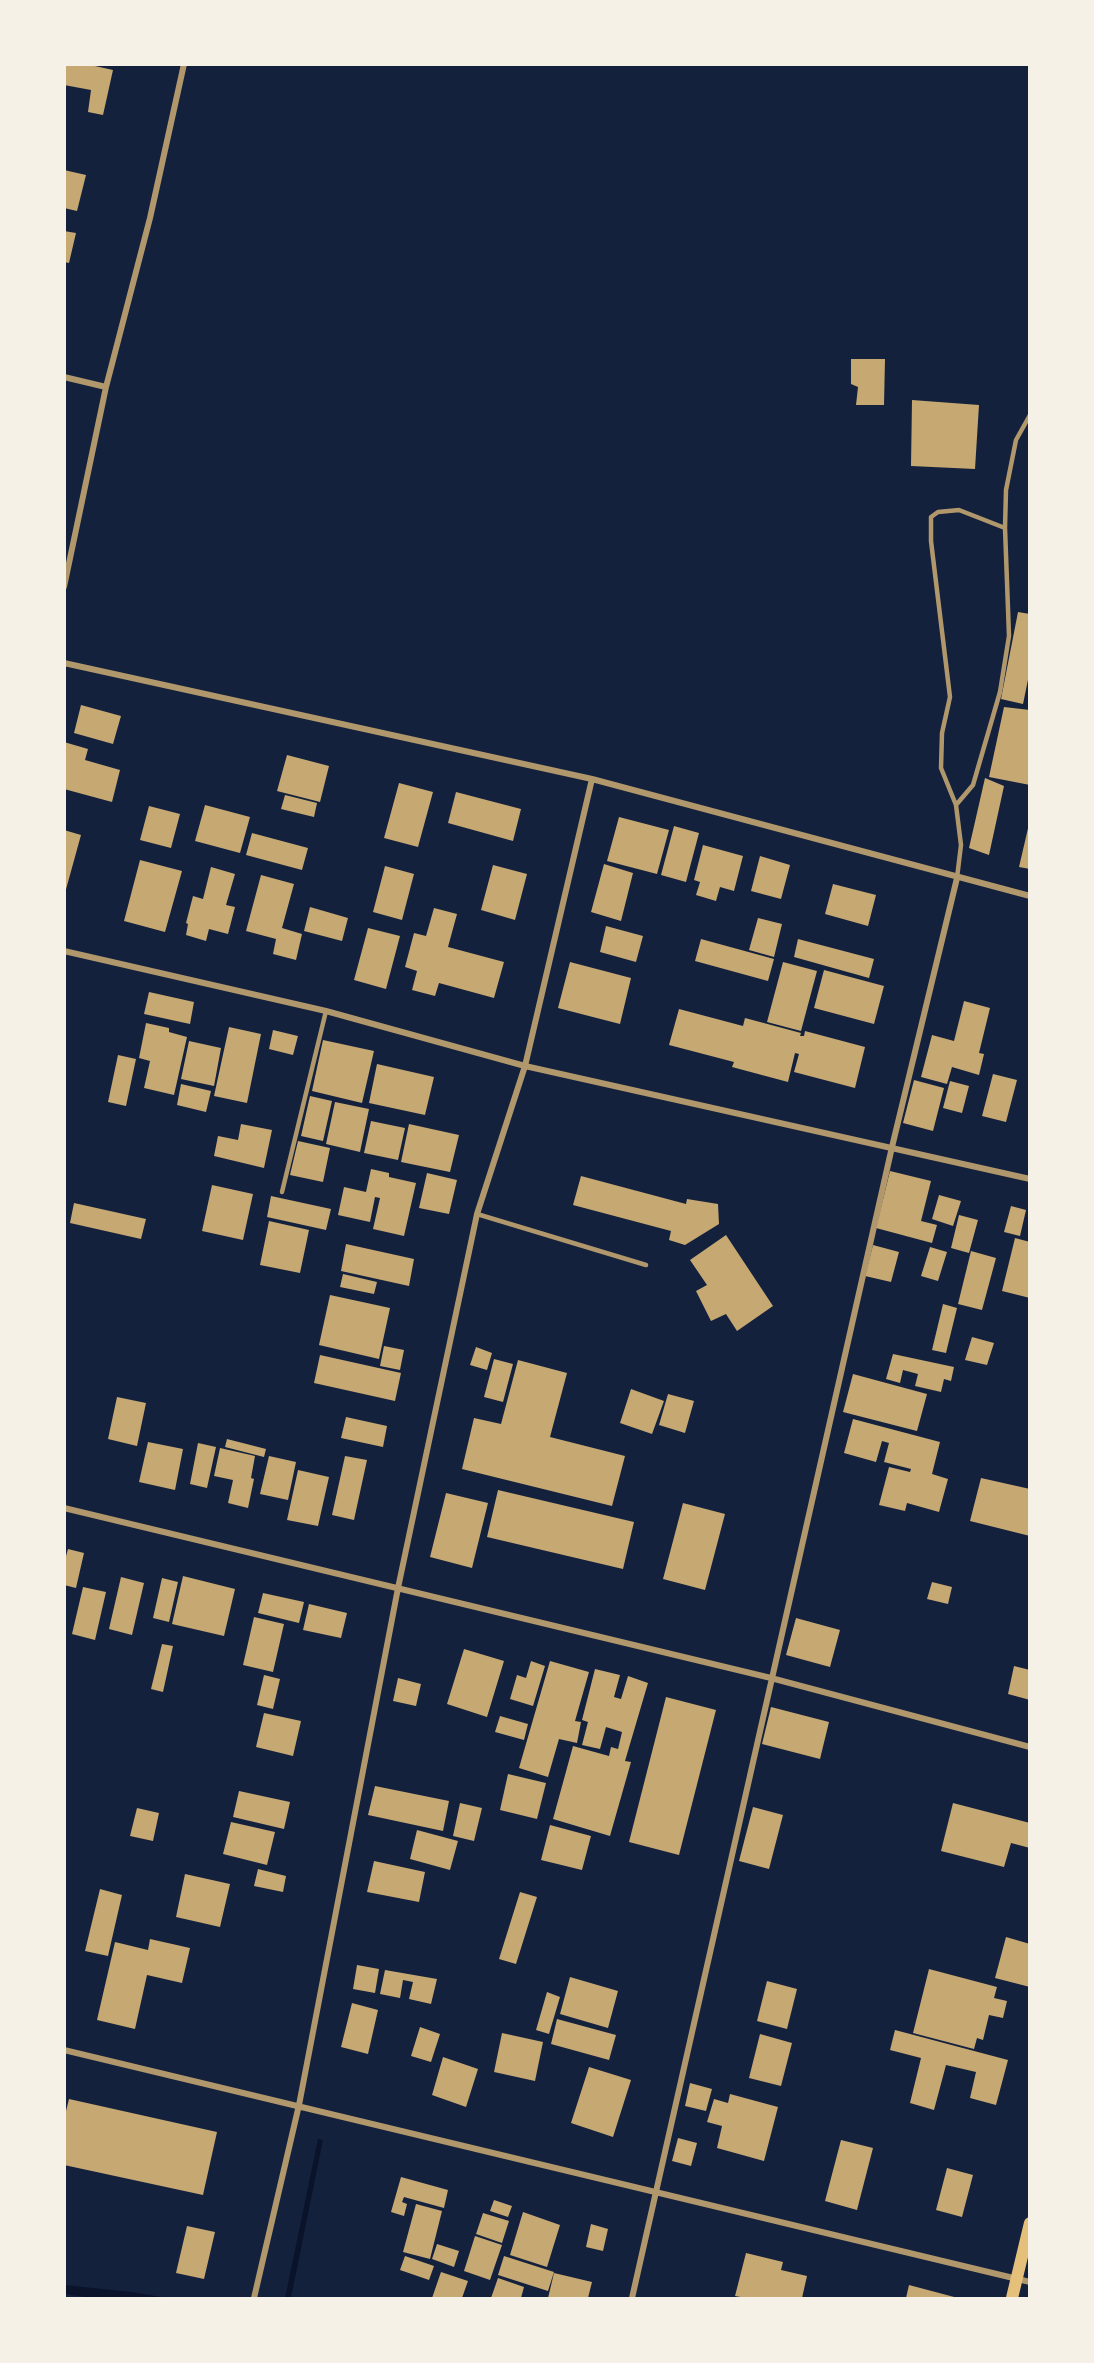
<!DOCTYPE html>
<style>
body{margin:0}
#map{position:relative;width:1094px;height:2363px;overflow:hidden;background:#14213d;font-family:Spectral,serif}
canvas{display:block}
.frame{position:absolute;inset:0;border:66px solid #f6f1e7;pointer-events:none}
</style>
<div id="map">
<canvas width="1094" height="2363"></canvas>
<div class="frame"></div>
</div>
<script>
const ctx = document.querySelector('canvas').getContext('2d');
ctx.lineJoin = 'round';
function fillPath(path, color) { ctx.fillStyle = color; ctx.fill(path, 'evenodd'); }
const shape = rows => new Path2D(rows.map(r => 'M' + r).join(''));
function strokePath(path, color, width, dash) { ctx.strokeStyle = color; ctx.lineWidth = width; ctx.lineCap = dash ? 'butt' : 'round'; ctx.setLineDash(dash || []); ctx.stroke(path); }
const water = shape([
 [318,2139,323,2140,291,2298,285,2298],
 [64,2285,132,2292,167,2298,91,2298,65,2294]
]);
const building = shape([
 [64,64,86,64,113,70,103,115,88,112,91,90,64,85],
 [64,170,86,175,77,211,64,208],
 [64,231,76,233,69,263,64,262],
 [851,359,885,359,884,405,856,405,858,387,851,384],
 [912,400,979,405,975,469,911,466],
 [1018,612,1030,614,1030,670,1023,704,1001,699],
 [81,705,121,716,113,744,74,733],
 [1004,707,1030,710,1030,785,989,777],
 [64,742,88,749,85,760,120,770,112,802,64,789],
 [287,755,329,766,320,802,277,791],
 [985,778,1004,786,989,855,969,848],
 [399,783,433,792,418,847,384,838],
 [456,792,521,809,513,841,448,823],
 [285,795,317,803,314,817,281,809],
 [205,805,250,817,240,853,195,841],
 [149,806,180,814,171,848,140,840],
 [619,817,669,830,657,874,607,861],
 [1029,824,1030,825,1030,869,1019,867],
 [674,826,699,833,686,882,661,875],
 [64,830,81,835,65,893,64,893],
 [252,833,308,848,302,870,246,855],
 [703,845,743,856,734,891,720,887,716,901,696,895,700,882,694,880],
 [760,856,790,865,781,899,751,891],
 [140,860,182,871,165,932,124,921],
 [604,864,633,873,621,921,591,912],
 [493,865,527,874,515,920,481,910],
 [385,866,414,874,402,920,373,912],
 [211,867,235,874,226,905,235,907,228,934,209,929,206,941,186,935,188,924,186,923,193,896,203,899],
 [261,875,294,884,282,928,302,934,296,960,273,954,276,939,246,931],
 [833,884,876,895,868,926,825,914],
 [310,907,348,918,342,941,304,931],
 [434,908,457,914,448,947,504,962,494,998,439,983,435,996,412,990,417,971,405,967,414,933,426,936],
 [758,918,782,924,774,957,749,950],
 [606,926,643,936,636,962,600,952],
 [368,928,400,936,386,989,354,980],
 [701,939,774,959,768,981,695,961],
 [798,939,874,959,869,978,794,957],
 [570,962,631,978,620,1024,558,1008],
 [783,962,817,971,801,1031,767,1022],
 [824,970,884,986,874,1024,814,1008],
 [149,992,194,1002,190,1024,144,1014],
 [964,1001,990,1008,979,1053,984,1054,979,1075,952,1067,947,1084,921,1077,932,1035,954,1041],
 [679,1009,743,1026,745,1018,801,1033,800,1036,804,1036,805,1031,865,1047,855,1088,794,1072,799,1054,795,1053,788,1082,732,1067,734,1062,669,1045],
 [146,1023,169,1028,169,1032,187,1037,174,1095,144,1088,150,1061,139,1058],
 [229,1027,261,1034,247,1103,214,1096],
 [273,1030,298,1036,293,1055,269,1049],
 [323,1040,374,1051,362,1103,312,1091],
 [189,1041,221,1048,214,1086,181,1079],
 [118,1055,136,1059,126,1106,108,1102],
 [377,1064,434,1077,425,1115,369,1103],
 [993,1074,1017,1080,1006,1122,982,1116],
 [914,1080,944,1088,933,1131,903,1123],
 [950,1081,969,1086,962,1113,943,1108],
 [181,1084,211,1091,206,1112,177,1105],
 [310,1096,332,1101,323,1141,301,1136],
 [335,1102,369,1109,360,1152,326,1144],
 [371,1121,405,1128,398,1160,364,1153],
 [241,1124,272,1130,264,1168,214,1156,218,1136,238,1140],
 [409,1124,459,1135,450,1172,401,1162],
 [298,1141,330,1148,323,1182,290,1175],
 [371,1169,389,1173,389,1177,416,1183,404,1236,373,1229,380,1198,375,1197,370,1222,338,1215,344,1187,366,1192],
 [890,1171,931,1181,921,1221,937,1225,932,1243,876,1228],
 [427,1173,457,1180,449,1214,419,1208],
 [581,1176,686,1204,687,1199,718,1204,719,1224,685,1245,669,1240,671,1231,573,1205],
 [212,1185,253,1194,243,1240,202,1231],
 [939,1195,961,1201,953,1226,932,1219],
 [271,1196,331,1209,326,1230,267,1217],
 [74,1203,146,1219,141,1239,70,1223],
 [1011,1206,1026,1210,1020,1236,1004,1232],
 [959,1215,978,1220,969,1253,951,1248],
 [269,1221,309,1230,300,1273,260,1265],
 [726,1235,773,1306,737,1331,726,1314,711,1321,696,1291,707,1285,690,1260],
 [1015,1238,1030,1242,1030,1298,1002,1291],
 [346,1244,414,1259,409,1286,341,1271],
 [873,1245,899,1252,891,1282,865,1276],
 [930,1247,947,1252,938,1281,921,1276],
 [971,1251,996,1258,982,1310,958,1304],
 [343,1274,377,1282,374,1294,340,1287],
 [330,1295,390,1308,379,1359,319,1345],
 [943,1304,957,1308,946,1353,932,1350],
 [972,1337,994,1343,987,1365,965,1360],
 [384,1346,404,1350,400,1370,380,1366],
 [476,1347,492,1353,487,1370,470,1365],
 [893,1354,954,1367,951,1381,944,1379,941,1392,915,1386,918,1374,903,1370,900,1383,886,1379],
 [320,1355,401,1373,395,1401,314,1383],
 [494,1359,513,1364,503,1402,484,1397],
 [518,1360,567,1373,550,1437,625,1456,612,1506,462,1469,474,1418,501,1424],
 [853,1374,927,1394,917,1431,843,1412],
 [631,1389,664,1401,652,1434,620,1423],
 [668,1394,694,1401,685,1433,659,1425],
 [117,1397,146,1403,137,1446,108,1439],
 [346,1417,387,1426,383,1447,341,1438],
 [853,1419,940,1442,932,1474,948,1479,939,1512,907,1503,905,1511,879,1505,889,1467,910,1472,911,1469,884,1462,889,1443,882,1441,876,1462,844,1453],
 [227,1439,266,1449,264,1457,225,1447],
 [148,1442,183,1449,175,1490,139,1482],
 [198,1443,216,1447,207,1488,190,1484],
 [220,1448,255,1456,251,1478,254,1479,248,1508,228,1503,233,1480,214,1476],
 [269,1456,296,1462,288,1500,260,1494],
 [345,1456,367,1460,354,1520,332,1515],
 [298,1470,329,1477,318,1526,287,1520],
 [981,1478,1030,1489,1030,1536,970,1521],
 [498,1490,634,1522,623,1569,487,1537],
 [446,1493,488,1503,472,1568,430,1557],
 [683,1503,725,1514,705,1590,663,1579],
 [68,1549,84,1553,76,1588,64,1585,64,1563],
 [183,1576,235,1589,224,1636,172,1624],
 [121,1577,144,1583,132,1635,109,1629],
 [162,1578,178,1582,169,1622,153,1618],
 [932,1582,952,1587,948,1604,927,1599],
 [83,1587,106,1592,95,1640,72,1634],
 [263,1593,304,1602,299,1623,258,1613],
 [309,1604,347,1613,341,1638,303,1630],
 [254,1617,284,1624,273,1672,243,1665],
 [796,1618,840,1630,830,1667,786,1655],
 [162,1644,173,1646,163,1692,151,1689],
 [464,1649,504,1661,487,1717,447,1704],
 [531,1661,545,1666,533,1706,510,1699,517,1675,526,1678],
 [550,1661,589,1672,575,1721,581,1722,577,1743,559,1739,548,1777,519,1768],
 [1014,1666,1030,1670,1030,1700,1008,1694],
 [595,1669,620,1675,614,1697,621,1699,628,1676,648,1683,625,1761,631,1762,610,1836,553,1819,573,1746,609,1756,611,1747,618,1749,622,1732,606,1727,600,1749,582,1745,588,1722,582,1720],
 [264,1675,280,1679,273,1709,257,1705],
 [398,1678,421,1684,416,1706,393,1701],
 [666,1697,716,1710,679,1855,629,1842],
 [771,1707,829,1722,820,1759,762,1744],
 [264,1713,301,1721,293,1756,256,1747],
 [500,1716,528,1724,524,1740,495,1732],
 [508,1774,546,1783,537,1819,500,1810],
 [375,1786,449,1801,443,1831,368,1815],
 [239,1791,290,1802,284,1829,233,1817],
 [460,1803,482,1808,474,1841,453,1836],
 [953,1803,1030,1823,1030,1848,1011,1843,1004,1867,941,1851],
 [753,1807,783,1815,769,1869,739,1861],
 [137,1808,159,1813,153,1841,130,1836],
 [231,1822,275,1832,267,1865,223,1854],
 [550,1825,591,1836,582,1870,541,1860],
 [417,1830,458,1841,450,1870,410,1859],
 [374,1861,425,1872,419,1902,367,1892],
 [258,1869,286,1876,283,1892,254,1886],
 [185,1874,230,1884,220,1927,176,1917],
 [100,1889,122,1895,108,1956,85,1951],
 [520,1892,537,1897,516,1964,499,1959],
 [1006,1937,1030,1944,1030,1987,995,1978],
 [150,1939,190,1948,182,1983,147,1975,135,2029,97,2020,115,1942,148,1950],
 [357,1965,379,1969,375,1993,353,1989],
 [929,1969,997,1987,994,1998,1007,2001,1003,2018,989,2015,983,2040,977,2038,974,2049,913,2033],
 [385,1970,437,1979,431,2004,409,1999,413,1982,403,1980,400,1998,380,1994],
 [570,1977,618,1991,608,2028,560,2014],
 [767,1981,797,1989,787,2029,757,2021],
 [547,1992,560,1997,549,2034,536,2030],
 [352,2003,378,2010,368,2054,341,2047],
 [557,2019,616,2035,609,2060,551,2044],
 [420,2027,440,2034,431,2062,411,2056],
 [895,2030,1008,2060,996,2105,970,2098,976,2072,946,2065,934,2110,910,2103,921,2058,890,2050],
 [502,2033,543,2042,535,2081,494,2072],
 [760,2034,792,2043,781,2086,749,2078],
 [443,2057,478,2069,466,2107,432,2095],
 [589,2067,631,2080,613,2137,571,2123],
 [690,2083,712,2089,706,2111,685,2106],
 [730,2094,778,2107,764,2161,717,2148,722,2126,707,2122,714,2099,728,2103],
 [69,2099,217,2132,203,2195,64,2165,64,2119],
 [678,2138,697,2143,691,2166,672,2161],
 [841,2140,873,2148,857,2210,825,2201],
 [947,2168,973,2175,962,2217,936,2210],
 [401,2177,448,2190,444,2208,404,2197,402,2202,407,2204,404,2216,391,2212],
 [494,2200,512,2206,508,2217,490,2211],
 [416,2204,442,2211,430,2259,403,2252],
 [523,2212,560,2225,547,2267,510,2255],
 [483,2213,509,2221,502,2243,476,2234],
 [591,2224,608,2229,603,2251,586,2247],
 [187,2226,215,2232,204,2279,176,2273],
 [475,2236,502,2245,490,2280,464,2271],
 [437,2244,459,2251,454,2267,432,2259],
 [746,2253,783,2262,781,2270,807,2276,802,2298,746,2298,735,2296],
 [405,2256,434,2266,429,2280,400,2270],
 [504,2256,554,2272,548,2291,498,2275],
 [441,2272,468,2281,462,2298,432,2298],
 [554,2273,592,2282,588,2298,548,2298],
 [498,2278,524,2287,521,2298,491,2298],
 [909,2285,958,2298,906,2298]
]);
const service = shape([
 [956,805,973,785,1000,692,1009,636,1005,528,1006,490,1016,440,1030,415],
 [957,878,961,845,956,805,941,768,942,733,950,697,931,541,931,517,938,512,959,510,1005,528],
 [282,1192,326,1011],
 [477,1214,646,1265]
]);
const minor = shape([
 [64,377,106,387],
 [64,587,106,387,150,218,184,64],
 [64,663,592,779,1030,896],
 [64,951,326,1011,525,1066,1030,1179],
 [64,1508,771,1678,1030,1747],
 [64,2050,1030,2282],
 [254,2298,299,2105,398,1588,477,1214,525,1066,592,779],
 [632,2298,892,1147,957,878]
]);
const secondary = shape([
 [1012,2298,1030,2223]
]);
fillPath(water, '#0b132b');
fillPath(building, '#c6a872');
strokePath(service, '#b1986c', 4.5);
strokePath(minor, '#b1986c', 6);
strokePath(secondary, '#e5c07b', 12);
</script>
